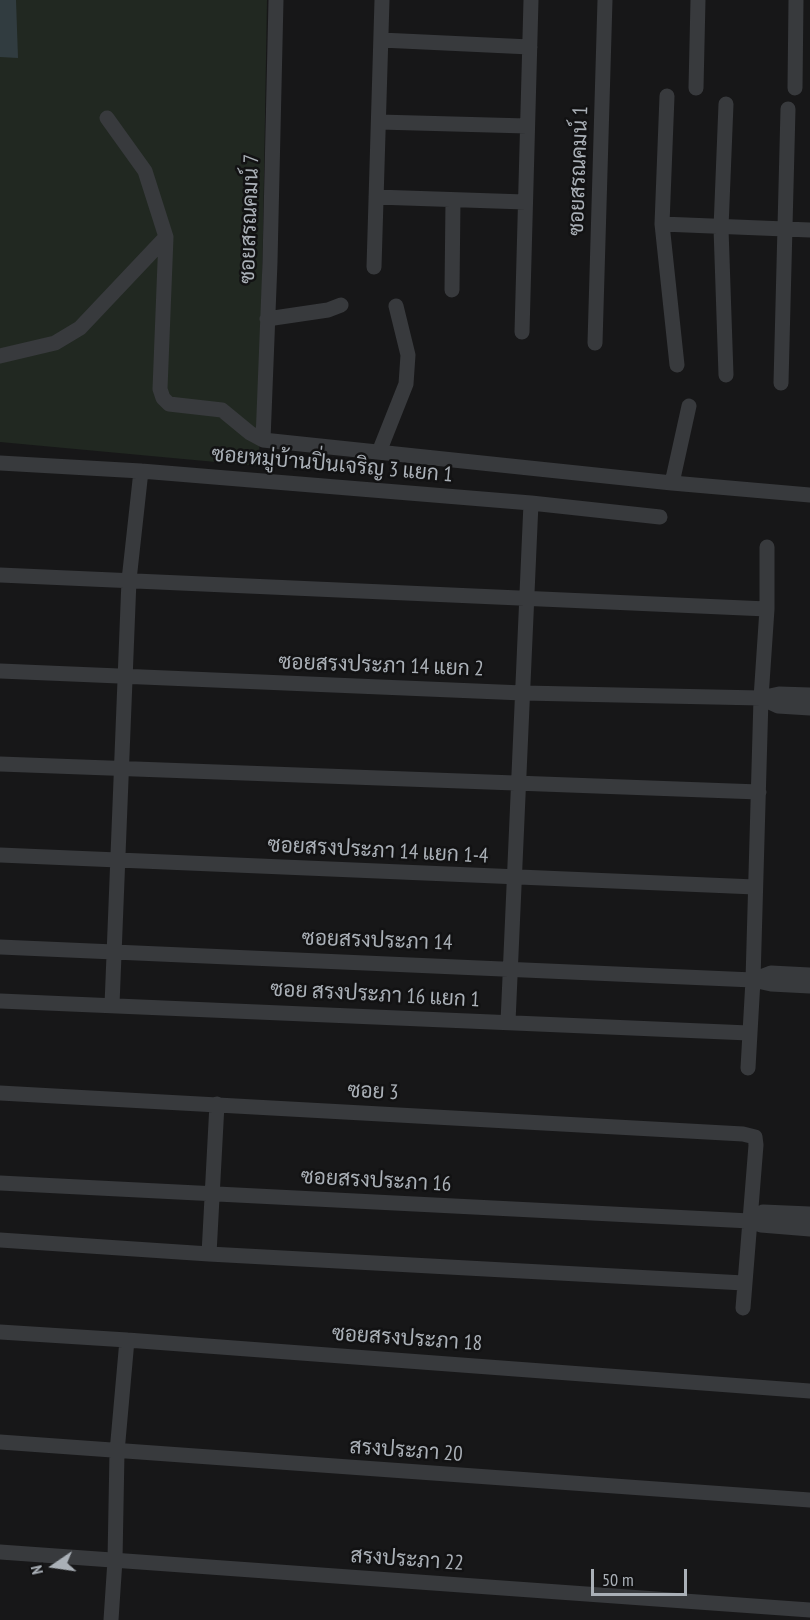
<!DOCTYPE html>
<meta charset="utf-8">
<style>
body{margin:0}
#map{position:relative;width:810px;height:1620px;overflow:hidden;background:#171718;font-family:"PT Sans Narrow",sans-serif}
canvas{display:block}
.north{position:absolute;left:24px;top:1536px;width:60px;height:60px;-webkit-text-stroke:4px #121213;paint-order:stroke;rotate:257deg;font-size:16px;font-weight:700;line-height:24px;text-align:center;color:#aab0b7}
.north::after{content:'';display:block;margin:auto;width:21px;height:27px;background:#aab0b7;clip-path:polygon(50% 0,100% 100%,50% 72%,0 100%)}
.scale{position:absolute;left:591px;top:1569px;width:96px;height:27px;box-sizing:border-box;border:3px solid #aab0b7;border-top:0;padding-left:8px;font-size:18px;line-height:21px;white-space:nowrap;color:#aab0b7;-webkit-text-stroke:4px #121213;paint-order:stroke}
</style>
<div id="map">
<canvas width="810" height="1620"></canvas>
<div class="north">N</div>
<div class="scale">50 m</div>
</div>
<script>
const ctx = document.querySelector('canvas').getContext('2d');
ctx.lineJoin = 'round';
function fillPath(path, color) { ctx.fillStyle = color; ctx.fill(path, 'evenodd'); }
const shape = rows => new Path2D(rows.map(r => 'M' + r).join(''));
function strokePath(path, color, width, dash) { ctx.strokeStyle = color; ctx.lineWidth = width; ctx.lineCap = dash ? 'butt' : 'round'; ctx.setLineDash(dash || []); ctx.stroke(path); }
function drawText(font, color, halo, rows, align = 'center') {
  ctx.font = font + ' "PT Sans Narrow",Sarabun,sans-serif'; ctx.lineWidth = 5; ctx.setLineDash([]); ctx.textBaseline = 'middle'; ctx.strokeStyle = halo; ctx.fillStyle = color; for (const [text, x, y, turn = 0] of rows) {
    ctx.save(); ctx.translate(x, y); ctx.rotate((+turn || 0) * Math.PI / 180); ctx.textAlign = isNaN(turn) ? turn : align; if (halo) ctx.strokeText(text, 0, 0); ctx.fillText(text, 0, 0); ctx.restore();
  }
}
const green = shape([
 [0,0,267,0,259,466,0,442]
]);
const water = shape([
 [0,0,16,0,18,58,0,57]
]);
const minor = shape([
 [381,40,530,47],
 [696,88,698,0],
 [795,88,796,0],
 [667,96,662,224,677,365],
 [726,104,721,228,726,375],
 [107,118,145,171,166,237,160,389,163,398,169,404,222,410,250,433,263,440,672,483,810,495],
 [379,122,527,126],
 [376,197,525,202],
 [662,224,810,230],
 [374,267,382,0],
 [452,290,453,200],
 [267,319,328,310,341,305],
 [522,332,531,0],
 [595,343,605,0],
 [0,356,55,343,80,328,166,237],
 [781,383,788,109],
 [263,440,270,262,276,0],
 [379,452,406,384,408,355,396,306],
 [0,463,141,471,531,503,660,517],
 [672,483,689,406],
 [0,575,767,609],
 [0,671,523,693,761,698,779,694,810,695],
 [761,698,778,706,810,708],
 [0,764,759,792],
 [0,855,755,887],
 [0,947,753,980,771,984,810,986],
 [753,980,771,973,810,975],
 [0,1001,749,1033],
 [112,1005,129,580,141,471],
 [508,1022,531,503],
 [748,1068,753,980,761,698,767,609,767,547],
 [0,1093,743,1134,755,1137,756,1145,743,1308],
 [0,1183,750,1221,761,1225,810,1229],
 [750,1221,763,1212,810,1214],
 [0,1240,209,1254,744,1283],
 [209,1254,217,1104],
 [0,1332,127,1340,810,1391],
 [0,1442,810,1500],
 [0,1552,810,1610],
 [111,1620,115,1560,117,1452,127,1340]
]);
const streetNames = [
 ["ซอยสรณคมน์ 1",579,171,-88],
 ["ซอยสรณคมน์ 7",250,219,-88],
 ["ซอยหมู่บ้านปิ่นเจริญ 3 แยก 1",332,465,5],
 ["ซอยสรงประภา 14 แยก 2",381,666,2],
 ["ซอยสรงประภา 14 แยก 1-4",378,851,3],
 ["ซอยสรงประภา 14",377,941,2],
 ["ซอย สรงประภา 16 แยก 1",375,995,3],
 ["ซอย 3",373,1092,3],
 ["ซอยสรงประภา 16",376,1181,3],
 ["ซอยสรงประภา 18",407,1339,4],
 ["สรงประภา 20",406,1451,4],
 ["สรงประภา 22",407,1560,4]
];
fillPath(green, '#212821');
fillPath(water, '#313c40');
strokePath(minor, '#383a3d', 15);
drawText('21px', '#aab0b7', '#121213', streetNames);
</script>
